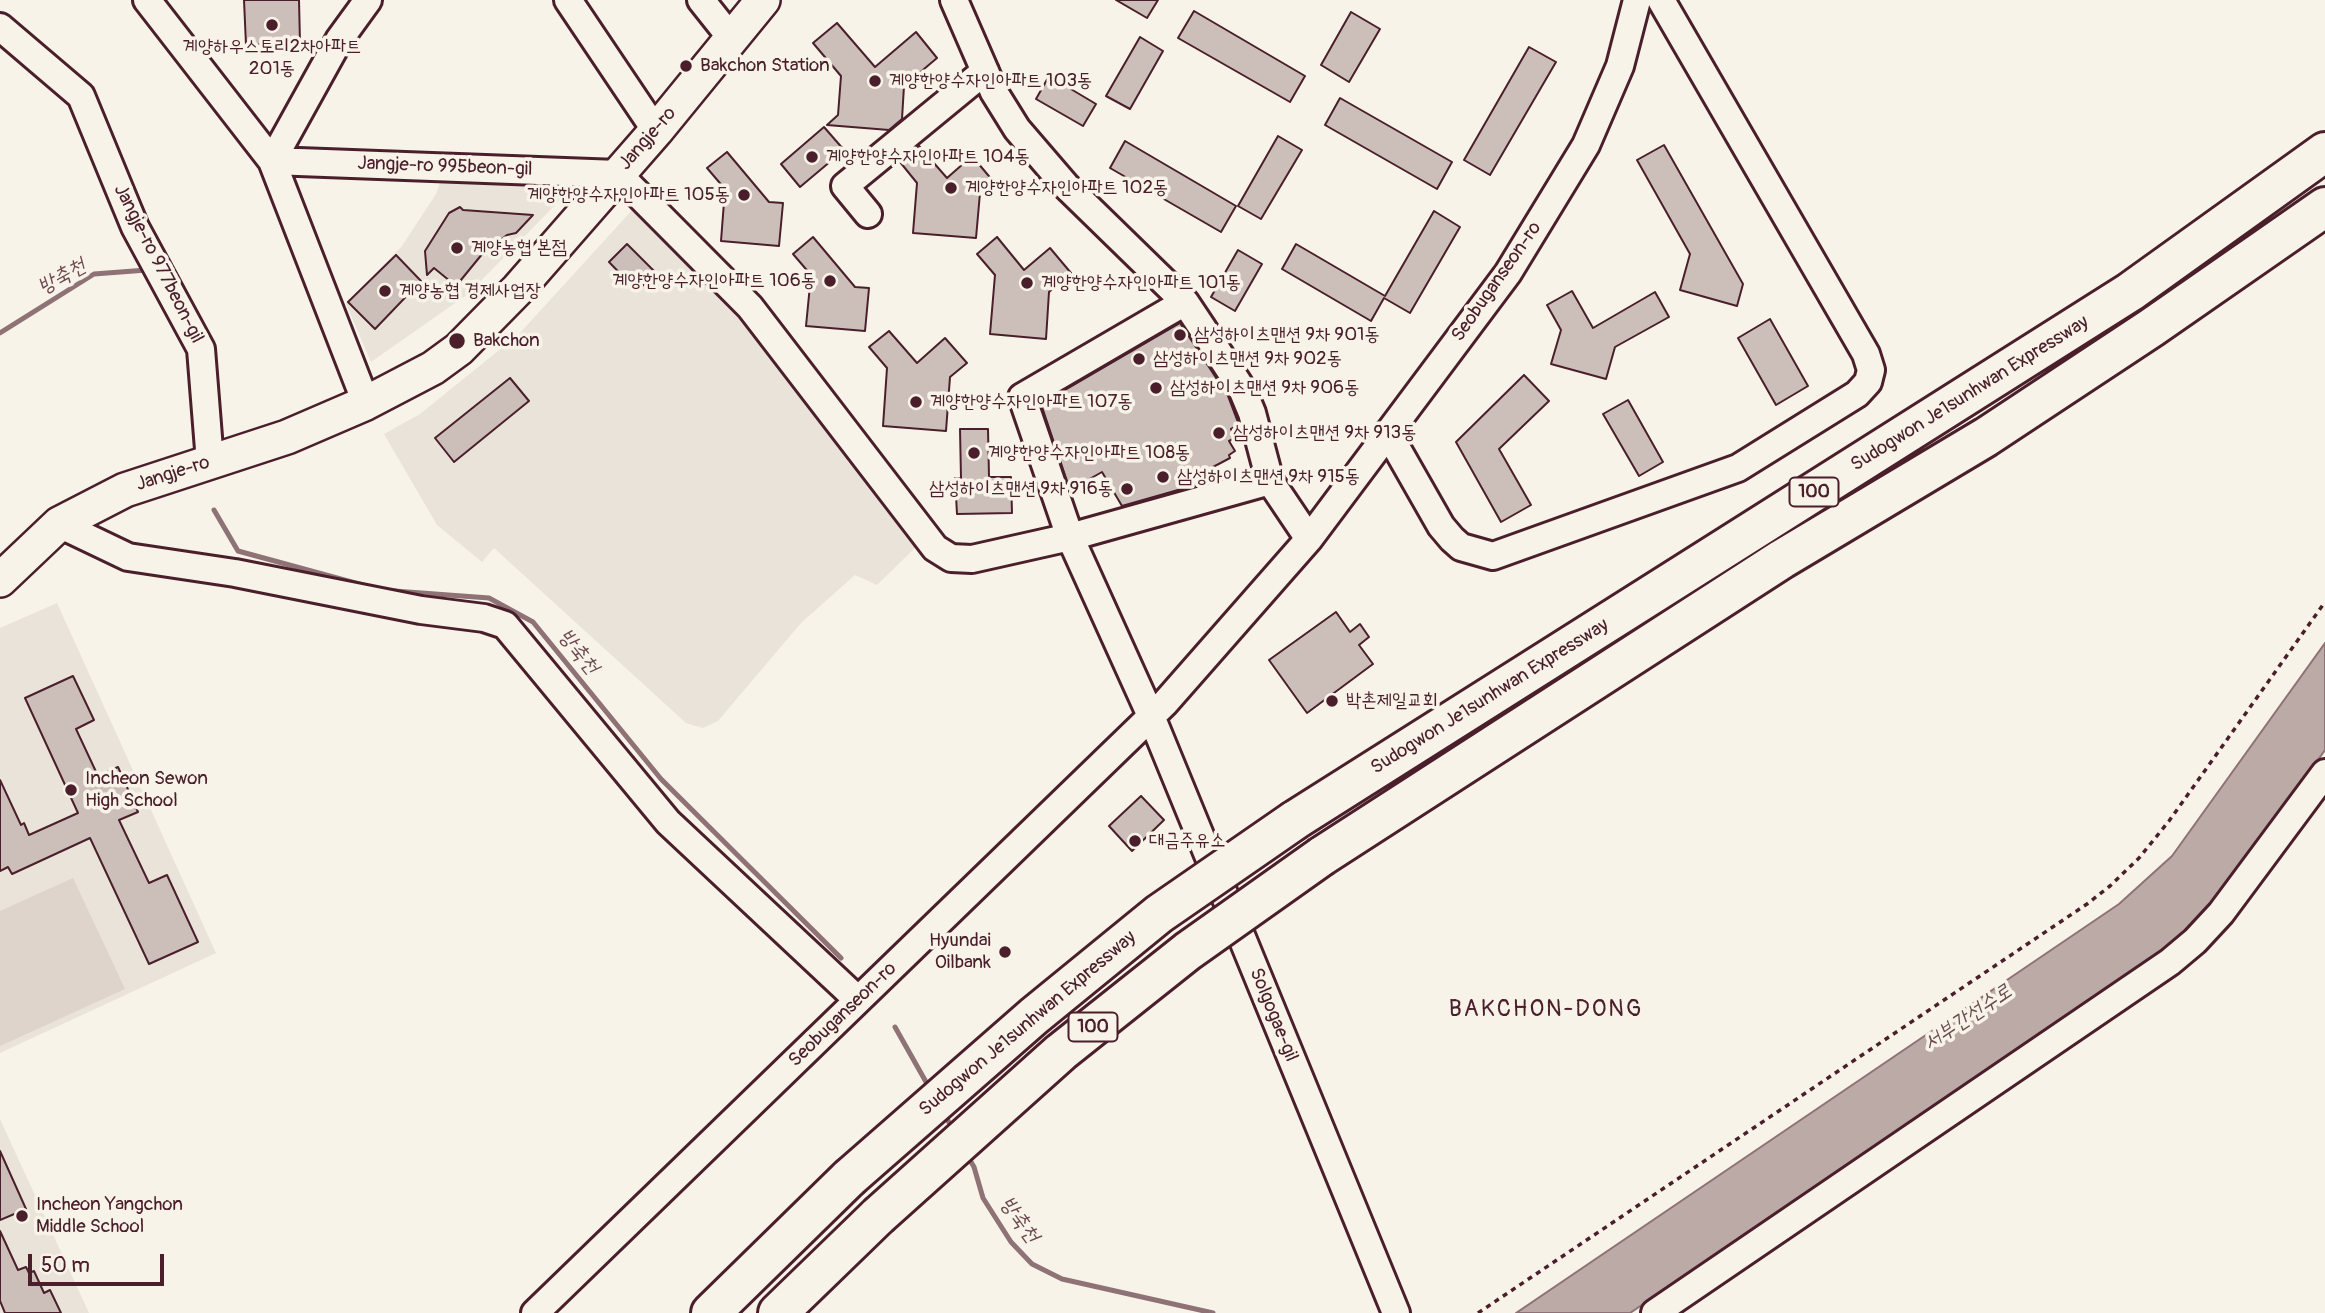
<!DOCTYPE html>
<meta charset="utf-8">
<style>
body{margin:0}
#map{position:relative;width:2325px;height:1313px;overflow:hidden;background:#f7f3e8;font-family:Pangolin,sans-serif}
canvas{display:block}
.scale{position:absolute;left:28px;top:1254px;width:136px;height:32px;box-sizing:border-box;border:4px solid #4a1f2b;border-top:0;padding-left:9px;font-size:21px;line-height:24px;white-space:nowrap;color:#4a1f2b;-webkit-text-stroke:5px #f7f3e8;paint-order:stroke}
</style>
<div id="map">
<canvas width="2325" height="1313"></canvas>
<div class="scale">50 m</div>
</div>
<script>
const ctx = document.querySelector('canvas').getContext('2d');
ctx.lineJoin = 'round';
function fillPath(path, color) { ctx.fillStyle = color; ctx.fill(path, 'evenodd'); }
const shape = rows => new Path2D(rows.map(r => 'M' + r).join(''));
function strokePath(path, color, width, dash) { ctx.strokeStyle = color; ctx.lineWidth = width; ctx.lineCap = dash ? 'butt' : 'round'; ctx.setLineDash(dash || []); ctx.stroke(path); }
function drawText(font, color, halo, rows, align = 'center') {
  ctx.font = font + ' Pangolin,"Poor Story",sans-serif'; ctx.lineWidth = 7; ctx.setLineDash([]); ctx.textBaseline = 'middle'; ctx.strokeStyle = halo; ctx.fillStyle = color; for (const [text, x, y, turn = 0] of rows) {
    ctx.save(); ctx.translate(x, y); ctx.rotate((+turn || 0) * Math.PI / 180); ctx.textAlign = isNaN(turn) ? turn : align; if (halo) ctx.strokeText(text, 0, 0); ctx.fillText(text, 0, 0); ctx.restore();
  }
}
const built = shape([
 [442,176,555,180,564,196,468,294,371,362,346,304,402,246,436,194],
 [634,208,738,311,917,546,877,585,855,575,801,623,718,721,703,728,686,723,494,548,482,562,437,525,384,434,420,414,519,334],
 [57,603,216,953,0,1053,0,628],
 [0,1119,89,1313,0,1313]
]);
const green = shape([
 [73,878,125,989,0,1046,0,911]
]);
const water = shape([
 [2325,643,2325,750,2220,897,2176,942,1630,1313,1516,1313,2119,904,2172,856,2325,643]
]);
const stream = shape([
 [0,333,94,274,147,270],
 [214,510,238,551,381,590,489,598,533,622,661,779,841,958],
 [895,1027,930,1089],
 [943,1112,954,1131],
 [967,1155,974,1167,983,1198,1011,1242,1032,1264,1062,1279,1213,1313]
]);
const building = shape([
 [244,0,299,0,300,43,246,45,244,0],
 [1116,0,1158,0,1147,18,1116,0],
 [1194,11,1305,76,1290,102,1178,38,1194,11],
 [1351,12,1380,29,1349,82,1321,65,1351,12],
 [837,23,875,67,916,32,937,58,904,86,902,119,889,130,827,125,838,115,841,76,813,43,837,23],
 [1140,37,1163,51,1130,109,1106,96,1140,37],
 [1529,47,1556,62,1490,175,1464,160,1529,47],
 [1049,76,1096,104,1083,126,1036,99,1049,76],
 [1340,98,1452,162,1437,189,1325,125,1340,98],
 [824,127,844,150,800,187,781,164,824,127],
 [1278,136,1302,150,1261,219,1238,206,1278,136],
 [1125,141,1236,206,1221,232,1110,168,1125,141],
 [1664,145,1743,284,1737,306,1680,290,1690,254,1637,160,1664,145],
 [919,146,947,178,972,156,993,181,980,193,976,238,913,233,917,183,900,162,919,146],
 [727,152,769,202,783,203,779,246,721,241,725,189,707,168,727,152],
 [460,207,463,210,533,215,516,233,507,235,495,244,492,242,456,286,434,268,427,275,425,251,449,213,460,207],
 [1434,211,1460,227,1410,313,1384,298,1371,321,1282,269,1296,244,1385,296,1434,211],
 [813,237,855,287,869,288,865,331,806,326,811,275,793,254,813,237],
 [997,237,1024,270,1050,248,1071,273,1049,292,1046,339,990,334,995,275,977,254,997,237],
 [627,244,656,273,637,291,609,262,627,244],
 [1238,250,1262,264,1235,311,1211,297,1238,250],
 [396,255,421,281,375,329,348,302,396,255],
 [1572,291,1593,328,1655,292,1669,317,1615,347,1606,379,1551,364,1561,330,1547,305,1572,291],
 [1770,319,1808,386,1776,405,1738,338,1770,319],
 [1180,323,1228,396,1239,425,1231,429,1235,438,1229,441,1235,451,1229,455,1230,458,1213,467,1220,478,1122,506,1102,472,1070,490,1041,404,1180,323],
 [889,331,917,363,945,338,967,363,950,377,946,431,883,426,887,368,869,347,889,331],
 [1524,375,1549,401,1499,449,1531,505,1501,522,1456,442,1524,375],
 [510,378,529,401,454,462,435,438,510,378],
 [1628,400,1663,462,1639,476,1603,414,1628,400],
 [960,429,988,429,989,477,1011,477,1012,513,957,514,955,478,961,478,960,429],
 [1336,612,1350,632,1360,624,1369,637,1359,645,1373,664,1307,713,1269,660,1336,612],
 [73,676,94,720,76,729,98,776,118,767,138,812,119,820,149,883,167,875,198,942,149,964,90,838,12,874,8,867,0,871,0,780,21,825,24,823,29,835,78,813,25,698,73,676],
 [1141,796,1164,820,1132,851,1109,826,1141,796],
 [0,1151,26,1209,0,1220,0,1151],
 [0,1231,18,1270,26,1267,29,1273,34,1271,44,1293,50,1290,61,1313,5,1313,0,1301,0,1231]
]);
const path = shape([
 [1478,1313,2087,904,2110,886,2139,858,2169,821,2325,602]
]);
const minor = shape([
 [147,0,272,161,366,403],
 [568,0,656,131],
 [701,0,732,39],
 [954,0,994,92,1017,129,1066,186,1185,302,1203,329,1242,389,1252,413,1270,481,1309,539],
 [0,27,81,96,135,227,201,349,210,462],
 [272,161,618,174,750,307,935,548,951,558,972,559,1070,537,1270,481],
 [272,161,339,40,368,0],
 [868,214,845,186,985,71],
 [1185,302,1022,397,1070,537,1151,716,1396,1313],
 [1388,433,1441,526,1452,539,1461,547,1493,556,1738,468,1857,394,1868,382,1871,370,1866,354,1661,0],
 [59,524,128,557,235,573,421,610,484,618,505,625,668,822,858,1000],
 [535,1313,1165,703,1309,539,1508,273,1586,145,1620,66,1637,0],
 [1655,1313,2170,962,2195,941,2221,913,2325,773]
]);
const major = shape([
 [0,580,59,524,125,490,287,437,366,403,433,368,459,349,518,289,656,131,763,0]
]);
const highway = shape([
 [1295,820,2130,292,2325,152],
 [1322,856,1782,559,1986,437,2151,328,2325,207],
 [711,1313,849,1178],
 [778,1313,878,1216]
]);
const highwayBridge = shape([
 [849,1178,1034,1016,1159,914,1295,820],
 [878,1216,1061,1052,1188,951,1322,856]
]);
const markers = [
 [272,25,7,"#4a1f2b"],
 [686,66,7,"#4a1f2b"],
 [875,81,7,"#4a1f2b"],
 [812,157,7,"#4a1f2b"],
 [951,188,7,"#4a1f2b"],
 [744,195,7,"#4a1f2b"],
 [457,248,7,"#4a1f2b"],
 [830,281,7,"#4a1f2b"],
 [1027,283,7,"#4a1f2b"],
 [385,291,7,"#4a1f2b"],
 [1180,335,7,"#4a1f2b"],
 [457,341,9,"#4a1f2b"],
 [1139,359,7,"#4a1f2b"],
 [1156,388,7,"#4a1f2b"],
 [916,402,7,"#4a1f2b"],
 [1219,433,7,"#4a1f2b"],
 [974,453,7,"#4a1f2b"],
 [1163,477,7,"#4a1f2b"],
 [1127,489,7,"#4a1f2b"],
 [1332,701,7,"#4a1f2b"],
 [71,790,7,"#4a1f2b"],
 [1135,841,7,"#4a1f2b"],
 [1005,952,7,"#4a1f2b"],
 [22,1216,7,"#4a1f2b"]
];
const shields = [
 [1814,492,49],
 [1093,1027,49]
];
const shieldNames = [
 ["100",1814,492],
 ["100",1093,1027]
];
const poiNames = [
 ["계양하우스토리2차아파트",272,47,"center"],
 ["201동",272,69,"center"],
 ["Bakchon Station",700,66],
 ["계양한양수자인아파트 103동",889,81],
 ["계양한양수자인아파트 104동",826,157],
 ["계양한양수자인아파트 102동",965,188],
 ["계양한양수자인아파트 105동",730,195,"right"],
 ["계양농협 본점",471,248],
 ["계양한양수자인아파트 106동",816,281,"right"],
 ["계양한양수자인아파트 101동",1041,283],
 ["계양농협 경제사업장",399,291],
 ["삼성하이츠맨션 9차 901동",1194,335],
 ["Bakchon",473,341],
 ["삼성하이츠맨션 9차 902동",1153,359],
 ["삼성하이츠맨션 9차 906동",1170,388],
 ["계양한양수자인아파트 107동",930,402],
 ["삼성하이츠맨션 9차 913동",1233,433],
 ["계양한양수자인아파트 108동",988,453],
 ["삼성하이츠맨션 9차 915동",1177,477],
 ["삼성하이츠맨션 9차 916동",1113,489,"right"],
 ["박촌제일교회",1346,701],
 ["Incheon Sewon",85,779],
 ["High School",85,801],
 ["대금주유소",1149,841],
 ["Hyundai",991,941,"right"],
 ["Oilbank",991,963,"right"],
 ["Incheon Yangchon",36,1205],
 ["Middle School",36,1227]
];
const streetNames = [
 ["Jangje-ro",648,139,-49],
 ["Jangje-ro 995beon-gil",445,167,2],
 ["Jangje-ro 977beon-gil",158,264,63],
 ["Seobuganseon-ro",1497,282,-55],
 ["Sudogwon Je1sunhwan Expressway",1970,394,-32],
 ["Jangje-ro",173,474,-18],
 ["Sudogwon Je1sunhwan Expressway",1490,697,-32],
 ["Seobuganseon-ro",843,1015,-44],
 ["Solgogae-gil",1273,1015,68],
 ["Sudogwon Je1sunhwan Expressway",1028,1024,-40]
];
const waterNames = [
 ["방축천",62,277,-29],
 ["방축천",578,652,51],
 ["서부간선수로",1968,1018,-34],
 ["방축천",1019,1220,54]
];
const quarterNames = [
 ["BAKCHON-DONG",1546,1010]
];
fillPath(built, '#eae3da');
fillPath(green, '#ded4cc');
fillPath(water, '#bcaaa7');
strokePath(water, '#8e7275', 2);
strokePath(stream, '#8e7275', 5);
fillPath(building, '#ccbfb9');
strokePath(building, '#4a1f2b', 2);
strokePath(minor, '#4a1f2b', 32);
strokePath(major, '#4a1f2b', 38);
strokePath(highway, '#4a1f2b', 44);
strokePath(path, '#4a1f2b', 3.5, [5, 5]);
strokePath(minor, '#f7f3e8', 26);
strokePath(major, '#f7f3e8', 33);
strokePath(highway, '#f7f3e8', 38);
strokePath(highwayBridge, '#4a1f2b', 44, []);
strokePath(highwayBridge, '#f7f3e8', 38);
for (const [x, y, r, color] of markers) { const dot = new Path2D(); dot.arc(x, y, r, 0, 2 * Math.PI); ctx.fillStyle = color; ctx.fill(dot); strokePath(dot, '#f7f3e8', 2.5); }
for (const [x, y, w] of shields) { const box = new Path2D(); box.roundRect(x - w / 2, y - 14.5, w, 29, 5); ctx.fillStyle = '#f7f3e8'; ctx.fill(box); strokePath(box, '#4a1f2b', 2); }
drawText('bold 18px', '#4a1f2b', null, shieldNames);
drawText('19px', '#4a1f2b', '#f7f3e8', poiNames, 'left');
drawText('19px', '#4a1f2b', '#f7f3e8', streetNames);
drawText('italic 21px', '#6c4950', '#f7f3e8', waterNames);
ctx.letterSpacing = '2px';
drawText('23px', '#4a1f2b', '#f7f3e8', quarterNames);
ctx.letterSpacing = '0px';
</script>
